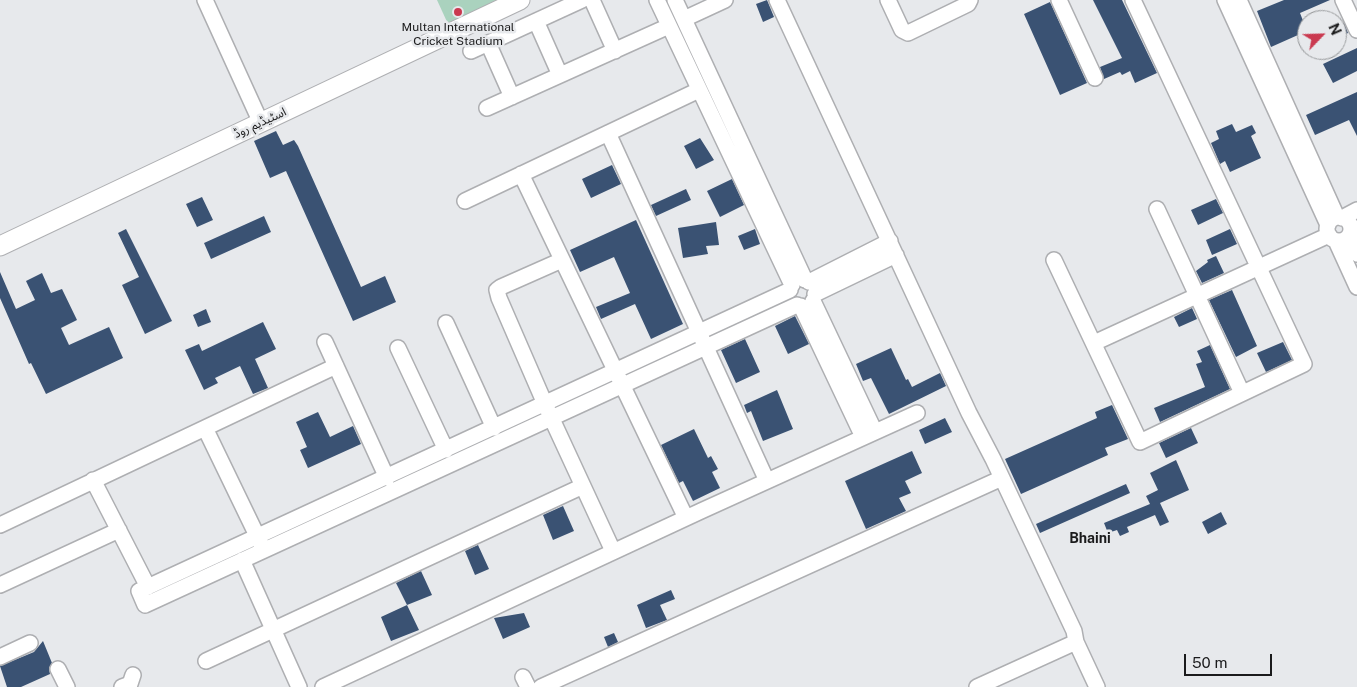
<!DOCTYPE html>
<meta charset="utf-8">
<style>
body{margin:0}
#map{position:relative;width:1357px;height:687px;overflow:hidden;background:#e7e9ec;font-family:"Public Sans",sans-serif}
canvas{display:block}
.north{position:absolute;left:1297px;top:10px;width:50px;height:50px;box-sizing:border-box;background:#e7e9ec;border:1px solid #959799;border-radius:50%;rotate:66deg;font-size:14px;font-weight:700;line-height:20px;text-align:center;color:#1b1b1c}
.north::after{content:'';display:block;margin:auto;width:18px;height:22px;background:#ca3a50;clip-path:polygon(50% 0,100% 100%,50% 72%,0 100%)}
.scale{position:absolute;left:1184px;top:654px;width:88px;height:22px;box-sizing:border-box;border:2px solid #1b1b1c;border-top:0;padding-left:6px;font-size:15px;line-height:18px;white-space:nowrap;color:#1b1b1c;-webkit-text-stroke:4px #e7e9ec;paint-order:stroke}
</style>
<div id="map">
<canvas width="1357" height="687"></canvas>
<div class="north">N</div>
<div class="scale">50 m</div>
</div>
<script>
const ctx = document.querySelector('canvas').getContext('2d');
ctx.lineJoin = 'round';
function fillPath(path, color) { ctx.fillStyle = color; ctx.fill(path, 'evenodd'); }
const shape = rows => new Path2D(rows.map(r => 'M' + r).join(''));
function strokePath(path, color, width, dash) { ctx.strokeStyle = color; ctx.lineWidth = width; ctx.lineCap = dash ? 'butt' : 'round'; ctx.setLineDash(dash || []); ctx.stroke(path); }
function drawText(font, color, halo, rows, align = 'center') {
  ctx.font = font + ' "Public Sans","Noto Sans Arabic",sans-serif'; ctx.lineWidth = 5; ctx.setLineDash([]); ctx.textBaseline = 'middle'; ctx.strokeStyle = halo; ctx.fillStyle = color; for (const [text, x, y, turn = 0] of rows) {
    ctx.save(); ctx.translate(x, y); ctx.rotate((+turn || 0) * Math.PI / 180); ctx.textAlign = isNaN(turn) ? turn : align; if (halo) ctx.strokeText(text, 0, 0); ctx.fillText(text, 0, 0); ctx.restore();
  }
}
const green = shape([
 [437,0,499,0,448,24]
]);
const building = shape([
 [767,0,774,17,763,22,756,4],
 [1093,0,1122,0,1157,73,1135,83,1130,71,1122,75,1120,72,1104,79,1100,67,1122,58],
 [1284,0,1330,0,1300,13,1307,31,1271,47,1257,11],
 [1050,2,1087,83,1060,95,1024,14],
 [1344,23,1348,33,1337,37,1337,26],
 [1357,48,1357,71,1333,83,1323,64],
 [1357,92,1357,136,1349,120,1315,135,1306,115],
 [1232,124,1236,132,1252,125,1256,133,1251,136,1261,158,1230,172,1225,161,1220,164,1211,143,1219,139,1216,131],
 [276,131,283,145,294,140,298,146,361,287,385,276,396,302,353,321,286,171,270,178,254,141],
 [700,138,714,160,696,169,684,146],
 [612,165,621,184,591,198,582,179],
 [732,179,744,205,720,217,707,191],
 [686,189,691,200,656,216,651,205],
 [202,197,213,220,197,227,186,204],
 [1216,199,1223,213,1198,225,1191,210],
 [264,216,271,232,211,259,204,243],
 [636,220,683,324,651,339,635,304,601,319,596,307,630,293,614,257,580,272,570,250],
 [716,222,719,245,706,246,708,254,683,258,678,228],
 [126,229,172,321,145,334,122,285,139,277,118,233],
 [755,229,760,244,744,250,738,236],
 [1230,229,1237,244,1212,255,1206,240],
 [1216,256,1224,273,1202,283,1196,271,1208,262,1207,260],
 [0,272,16,309,35,300,26,281,42,273,51,293,62,289,77,320,61,328,69,345,109,327,123,358,46,394,31,363,29,364,0,298],
 [1232,290,1257,346,1236,357,1209,300],
 [1192,308,1197,319,1179,327,1174,317],
 [206,309,211,322,198,327,193,315],
 [795,316,809,344,788,354,775,326],
 [263,322,276,349,255,359,268,388,253,394,240,366,215,378,218,383,204,390,185,350,199,344,202,351],
 [745,339,760,372,736,383,721,350],
 [1283,342,1292,360,1266,372,1257,353],
 [1210,345,1230,389,1160,422,1154,408,1205,387,1196,364,1202,362,1197,351],
 [891,348,906,380,908,379,912,387,940,373,946,386,889,414,871,378,863,381,856,364],
 [777,390,793,429,763,441,751,411,747,413,744,405],
 [1112,405,1128,439,1105,448,1108,455,1021,494,1005,459,1097,418,1095,412],
 [318,412,330,437,353,426,361,444,308,468,300,450,307,447,296,422],
 [945,418,952,432,925,444,919,430],
 [1191,428,1198,443,1166,458,1159,443],
 [694,429,708,458,711,456,718,469,712,472,720,488,693,501,683,481,679,483,661,445],
 [912,451,922,473,905,481,911,493,899,498,906,511,866,529,845,481],
 [1176,460,1189,490,1160,503,1169,522,1160,526,1155,515,1127,527,1129,532,1120,536,1117,530,1108,533,1104,523,1150,504,1146,496,1158,490,1150,473],
 [1126,484,1130,493,1040,533,1036,524],
 [563,506,574,531,553,540,543,515],
 [1221,512,1227,524,1208,534,1202,522],
 [478,545,489,569,475,575,465,551],
 [421,571,432,595,407,605,419,630,391,641,381,617,407,605,396,583],
 [671,590,675,599,660,605,667,620,646,628,637,605],
 [524,613,530,627,503,639,494,618],
 [614,633,618,642,608,647,604,637],
 [43,641,52,663,49,668,50,674,21,687,7,687,0,666,34,652]
]);
const minor = shape([
 [205,0,261,123],
 [592,0,615,51],
 [657,0,792,285],
 [675,0,805,280],
 [777,0,969,413,993,459,1074,631,1076,642,1097,687],
 [888,0,902,30,908,33,968,4,970,0],
 [1059,0,1095,78],
 [1225,0,1328,225],
 [1239,0,1337,217],
 [1343,0,1357,30],
 [684,19,725,0],
 [536,21,560,75],
 [488,43,512,97],
 [471,51,582,0],
 [487,108,669,26],
 [608,133,767,481],
 [521,174,686,518],
 [465,201,699,90],
 [1157,209,1242,393],
 '1327 229a12 12 0 1 1 24 0a12 12 0 1 1-24 0Z',
 [1342,218,1357,210],
 [1349,236,1357,254],
 [1336,241,1357,287],
 [562,260,501,287,497,290,499,298,545,404,613,551],
 [1054,260,1140,442,1304,364,1133,0],
 [809,282,890,241],
 [790,290,139,591,145,605,797,305],
 [815,294,896,255],
 [813,301,875,432],
 [801,306,863,437],
 [446,323,494,428],
 [325,342,387,478],
 [1094,343,1329,235],
 [398,348,446,450],
 [205,428,262,546],
 [93,480,148,587],
 [0,525,336,366],
 [242,560,299,687],
 [0,585,119,530],
 [0,657,30,643],
 [206,661,583,486],
 [58,669,67,687],
 [523,677,528,687],
 [122,687,130,684,133,675],
 [323,687,701,511,917,413],
 [541,687,1002,478],
 [977,687,1076,642]
]);
const major = shape([
 [0,246,520,0]
]);
const markers = [
 [458,12,5,"#ca3a50"]
];
const poiNames = [
 ["Multan International",458,27],
 ["Cricket Stadium",458,41]
];
const streetNames = [
 ["اسٹیڈیم روڈ",260,123,-25]
];
const neighbourhoodNames = [
 ["Bhaini",1090,539]
];
fillPath(green, '#aad2be');
fillPath(building, '#3a5273');
strokePath(minor, '#aeafb2', 18);
strokePath(major, '#aeafb2', 21);
strokePath(minor, '#fff', 15);
strokePath(major, '#fff', 19);
for (const [x, y, r, color] of markers) { const dot = new Path2D(); dot.arc(x, y, r, 0, 2 * Math.PI); ctx.fillStyle = color; ctx.fill(dot); strokePath(dot, '#e7e9ec', 2); }
drawText('12px', '#1b1b1c', '#e7e9ec', poiNames);
drawText('12px', '#1b1b1c', '#e7e9ec', streetNames);
drawText('bold 14px', '#1b1b1c', '#e7e9ec', neighbourhoodNames);
</script>
